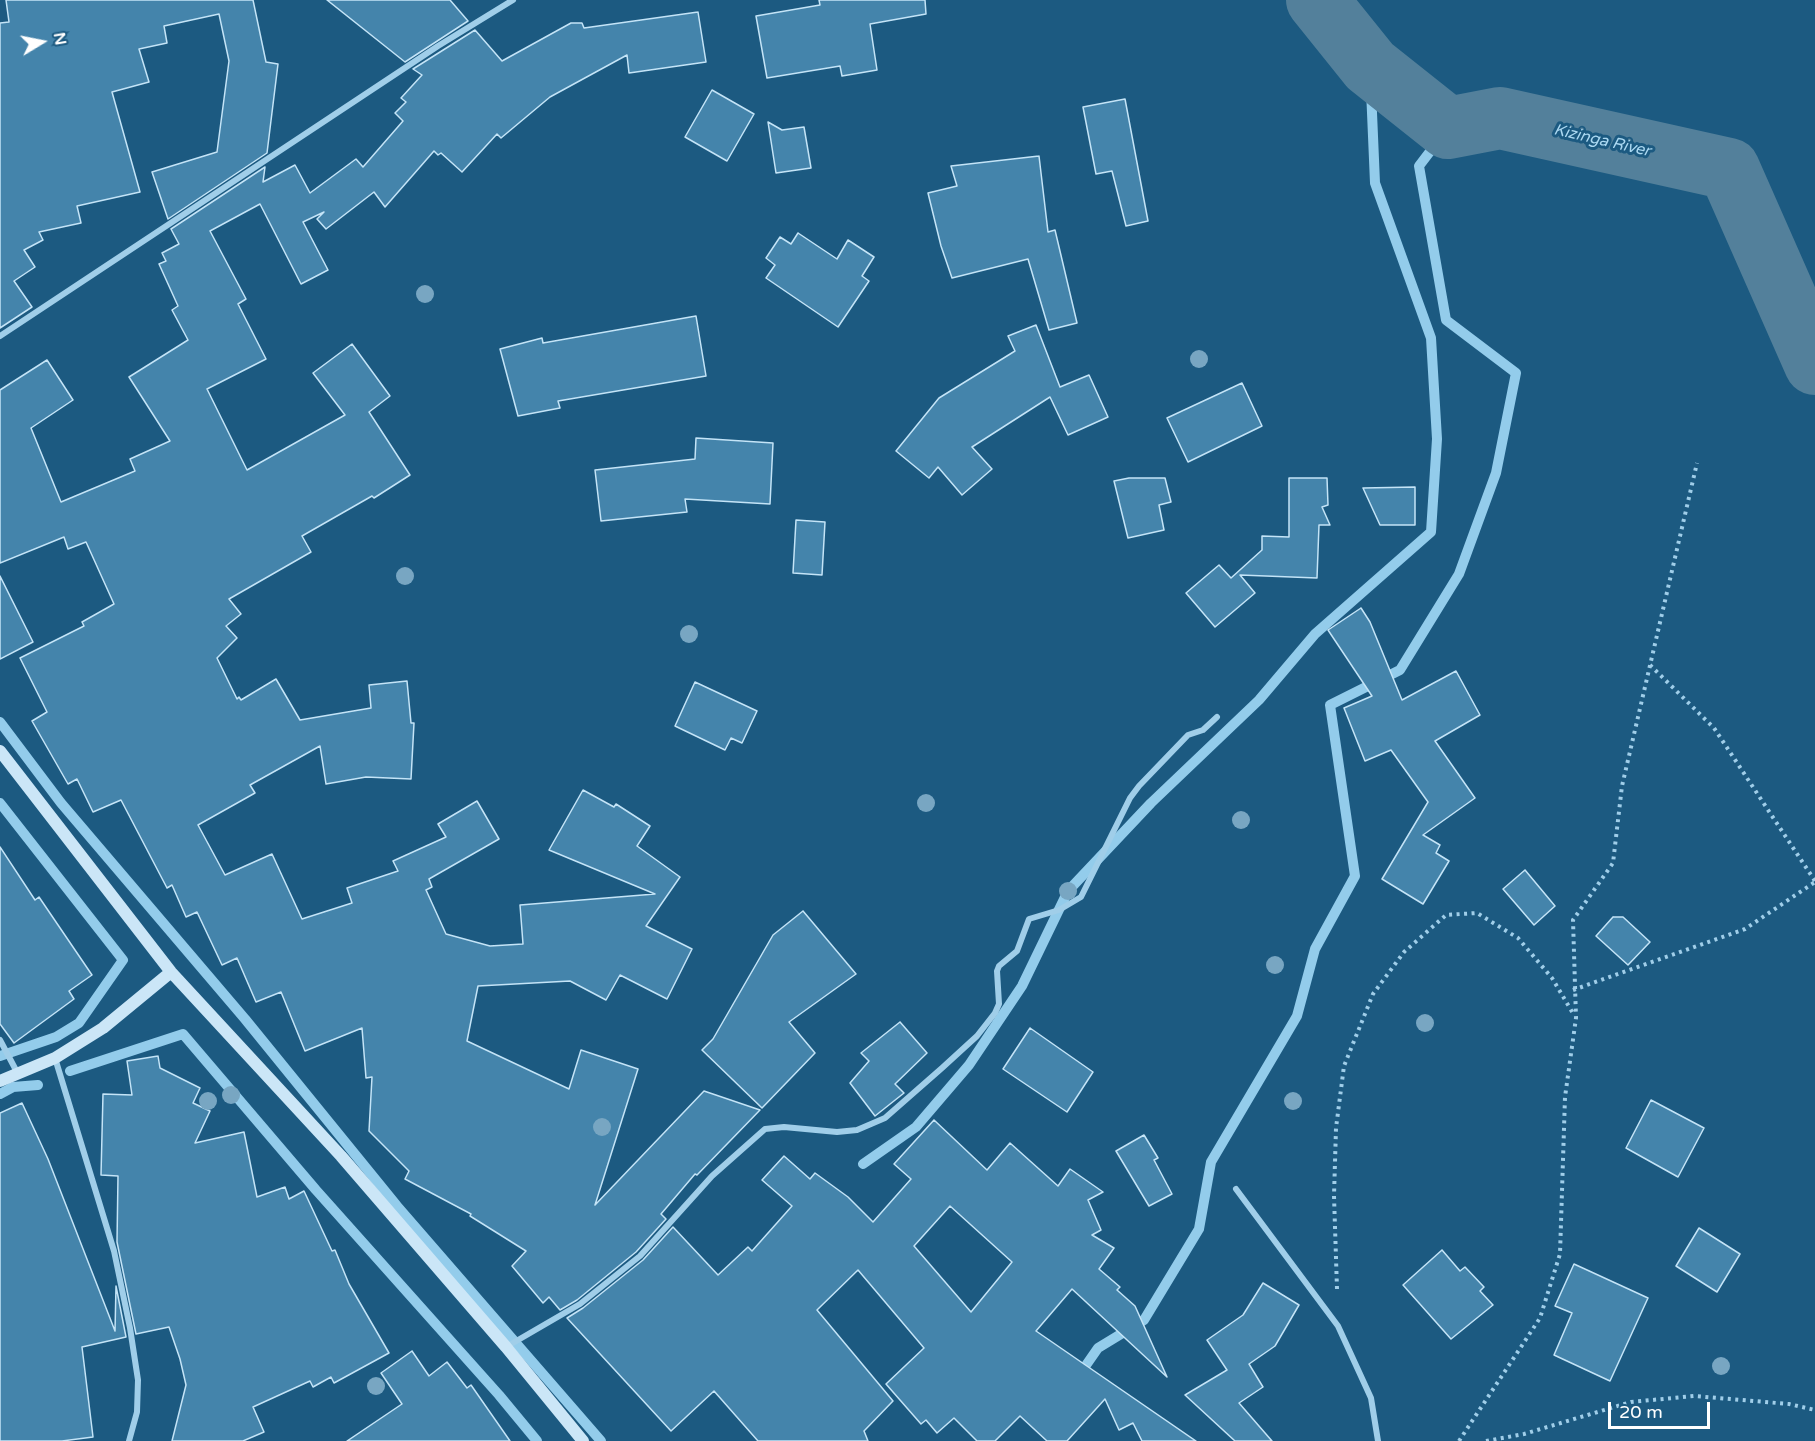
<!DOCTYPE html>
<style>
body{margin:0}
#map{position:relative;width:1815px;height:1441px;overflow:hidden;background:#1c5a81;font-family:"Varela Round",sans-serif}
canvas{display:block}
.north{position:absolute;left:12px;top:12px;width:60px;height:60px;-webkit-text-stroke:4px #1c5a81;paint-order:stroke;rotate:80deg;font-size:16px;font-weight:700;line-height:24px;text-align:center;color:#fff}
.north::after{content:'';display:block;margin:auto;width:21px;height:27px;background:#fff;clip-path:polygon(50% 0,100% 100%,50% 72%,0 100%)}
.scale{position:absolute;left:1608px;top:1402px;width:102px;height:27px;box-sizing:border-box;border:3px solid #fff;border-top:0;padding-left:8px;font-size:18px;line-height:21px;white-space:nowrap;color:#fff;-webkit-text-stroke:4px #1c5a81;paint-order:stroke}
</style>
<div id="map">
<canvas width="1815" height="1441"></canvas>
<div class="north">N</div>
<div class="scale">20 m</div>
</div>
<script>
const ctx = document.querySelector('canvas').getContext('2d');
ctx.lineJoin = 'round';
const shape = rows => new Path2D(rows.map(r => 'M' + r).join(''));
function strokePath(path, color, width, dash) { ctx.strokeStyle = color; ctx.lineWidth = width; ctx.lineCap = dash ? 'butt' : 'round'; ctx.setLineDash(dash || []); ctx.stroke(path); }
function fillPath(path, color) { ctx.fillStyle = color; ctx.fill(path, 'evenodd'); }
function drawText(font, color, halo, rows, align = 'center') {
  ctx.font = font + ' "Varela Round",sans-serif'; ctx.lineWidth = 6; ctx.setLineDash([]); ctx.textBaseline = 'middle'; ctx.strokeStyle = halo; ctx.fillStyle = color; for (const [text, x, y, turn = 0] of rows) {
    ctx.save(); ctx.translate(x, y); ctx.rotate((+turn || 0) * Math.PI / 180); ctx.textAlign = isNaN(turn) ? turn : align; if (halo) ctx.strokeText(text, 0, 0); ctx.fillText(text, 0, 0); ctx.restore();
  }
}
const stream = shape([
 [0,722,61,803,245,1019,397,1206,601,1441],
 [0,803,123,960,79,1023,56,1037,0,1056],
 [70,1071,183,1034,316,1190,499,1395,537,1441],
 [0,1094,13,1087,38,1085],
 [863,1164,916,1127,969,1065,1022,986,1068,891,1151,803,1259,700,1315,634,1431,532,1437,439,1431,338,1375,183,1370,66],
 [1082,1371,1098,1348,1144,1320,1199,1229,1211,1162,1297,1016,1315,949,1355,876,1330,705,1400,670,1459,574,1496,473,1516,373,1446,320,1419,166,1448,128]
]);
const river = shape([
 [1317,0,1370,66,1448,128,1500,118,1729,169,1815,364]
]);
const building = shape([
 [6,0,253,0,266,62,278,64,267,153,168,219,152,172,217,152,229,61,219,14,164,26,167,43,139,49,149,82,112,92,140,192,77,206,81,223,39,232,43,240,24,250,35,267,14,281,32,307,0,328,0,23,9,22,6,0],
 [327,0,450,0,468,21,405,62,327,0],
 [819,0,925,0,926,14,870,24,877,70,842,76,840,66,767,78,756,16,820,5,819,0],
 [698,12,706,62,629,73,627,55,550,97,501,138,497,134,462,172,441,153,438,155,434,151,385,207,374,192,326,229,317,219,324,212,303,222,328,270,301,284,260,204,210,231,246,299,238,304,266,359,207,389,247,470,345,415,313,373,352,344,390,396,369,412,410,475,374,498,372,496,302,536,311,552,229,599,241,614,226,626,237,638,217,658,237,699,239,697,241,700,276,679,300,720,371,708,369,685,407,681,411,723,414,723,411,779,366,777,326,784,320,746,250,785,255,793,198,825,225,875,272,854,302,919,352,903,347,888,398,871,393,861,446,837,438,824,477,801,499,839,429,879,432,887,426,890,446,934,490,946,523,944,520,905,655,894,549,850,583,790,614,807,616,804,650,826,637,846,680,877,646,926,692,949,667,999,620,975,606,1000,570,981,478,986,467,1041,569,1089,581,1050,638,1069,595,1205,704,1091,760,1110,697,1175,695,1174,661,1214,666,1219,636,1252,577,1300,560,1310,549,1297,543,1303,512,1266,526,1251,470,1216,471,1214,405,1179,409,1171,369,1131,372,1077,366,1078,362,1028,305,1051,281,992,256,1002,237,958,222,965,197,912,186,917,172,885,167,888,121,800,93,812,77,779,68,784,32,721,47,712,20,658,84,626,82,622,114,604,86,542,68,549,64,537,0,563,0,390,47,360,73,400,31,428,61,502,135,471,130,459,170,441,129,377,188,340,172,310,178,306,159,264,166,261,162,253,179,244,171,229,265,167,263,182,295,165,310,193,356,159,363,167,403,121,395,113,406,102,401,98,422,75,413,69,475,30,502,61,571,23,582,23,584,28,698,12],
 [712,90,754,114,727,161,685,137,712,90],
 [1125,99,1148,221,1126,226,1112,171,1096,174,1083,107,1125,99],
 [768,122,782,130,804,127,811,168,776,173,768,122],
 [1039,156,1048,232,1055,230,1077,323,1049,330,1028,259,952,278,941,246,928,193,957,186,951,166,1039,156],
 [798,233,837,259,848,240,874,257,862,276,869,281,838,327,766,278,775,265,766,258,780,237,791,244,798,233],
 [696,316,706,376,558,401,560,408,518,416,500,349,542,338,543,343,696,316],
 [1036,325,1060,387,1089,375,1108,417,1068,435,1050,397,972,447,992,469,962,495,938,467,929,478,896,451,939,398,1015,351,1008,336,1036,325],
 [1242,383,1262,426,1188,462,1167,418,1242,383],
 [696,438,773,443,770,504,685,499,687,512,601,521,595,470,695,459,696,438],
 [1129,478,1165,478,1171,502,1159,505,1164,530,1128,538,1114,481,1129,478],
 [1289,478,1327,478,1328,505,1322,507,1330,525,1319,525,1317,578,1240,575,1255,593,1215,627,1186,593,1219,565,1231,578,1262,550,1262,536,1289,537,1289,478],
 [1415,487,1415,525,1380,525,1363,488,1415,487],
 [796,520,825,522,822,575,793,573,796,520],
 [0,576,33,642,0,659,0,576],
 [1361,608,1370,622,1402,700,1456,671,1480,715,1435,741,1475,798,1423,835,1440,845,1436,853,1449,861,1423,904,1382,879,1428,802,1391,750,1365,761,1344,708,1372,696,1328,630,1361,608],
 [695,682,757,711,742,743,731,738,725,750,675,726,695,682],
 [0,847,35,900,39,897,92,975,69,991,74,999,14,1043,0,1024,0,847],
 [1525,870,1555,906,1534,925,1503,889,1525,870],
 [803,911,856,974,789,1022,815,1053,762,1108,702,1050,713,1039,773,935,803,911],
 [1613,917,1623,917,1650,942,1628,965,1596,936,1613,917],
 [900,1022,927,1053,895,1084,904,1093,875,1116,850,1083,869,1061,861,1053,900,1022],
 [1030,1028,1093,1072,1067,1112,1003,1069,1030,1028],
 [158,1056,160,1068,200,1088,193,1103,210,1111,195,1143,244,1132,257,1197,285,1187,289,1199,304,1191,332,1251,335,1250,349,1284,389,1353,334,1383,331,1377,313,1387,310,1381,253,1407,264,1432,243,1441,172,1441,186,1385,180,1359,169,1327,136,1334,117,1242,118,1176,101,1175,103,1094,132,1095,127,1061,158,1056],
 [1651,1100,1704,1128,1678,1177,1626,1148,1651,1100],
 [22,1103,48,1159,115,1331,116,1286,126,1337,82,1347,93,1437,62,1441,0,1441,0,1113,22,1103],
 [934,1120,987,1170,1010,1143,1058,1186,1070,1169,1103,1192,1088,1200,1101,1230,1092,1235,1114,1248,1099,1269,1120,1287,1117,1290,1135,1306,1167,1377,1072,1289,1036,1331,1196,1441,1142,1441,1133,1423,1119,1430,1105,1399,1067,1441,1047,1441,1020,1416,995,1441,977,1441,954,1418,937,1433,926,1420,921,1424,886,1384,924,1348,858,1270,817,1310,893,1401,864,1431,868,1441,758,1441,714,1391,671,1431,567,1318,583,1308,643,1260,673,1227,718,1275,748,1247,752,1251,792,1206,762,1180,784,1156,810,1179,815,1173,848,1197,873,1222,911,1179,894,1164,934,1120],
 [950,1206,1012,1262,971,1312,914,1246,950,1206],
 [1144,1135,1158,1158,1154,1160,1172,1194,1149,1206,1116,1151,1144,1135],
 [1699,1228,1740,1254,1717,1292,1676,1266,1699,1228],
 [1442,1250,1460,1271,1465,1267,1484,1287,1480,1291,1493,1305,1451,1339,1403,1285,1442,1250],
 [1574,1264,1648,1298,1610,1381,1554,1355,1572,1313,1555,1306,1574,1264],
 [1263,1283,1299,1305,1275,1346,1249,1364,1263,1387,1239,1403,1272,1441,1235,1441,1185,1395,1227,1370,1207,1340,1243,1315,1263,1283],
 [412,1351,429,1376,447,1362,467,1388,471,1385,510,1441,347,1441,402,1404,381,1373,412,1351]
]);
const path = shape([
 [1650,665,1714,728,1815,881],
 [1573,990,1745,929,1815,882],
 [1337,1289,1334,1196,1336,1128,1344,1066,1373,994,1404,952,1446,915,1477,913,1518,938,1552,978,1574,1015],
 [1459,1441,1540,1318,1560,1254,1565,1097,1576,1018,1573,920,1613,863,1622,786,1697,463],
 [1486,1441,1524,1434,1631,1402,1694,1396,1789,1404,1815,1410]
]);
const street = shape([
 [0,336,438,46,513,0],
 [0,1040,18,1074],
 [55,1058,114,1251,130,1328,138,1380,137,1412,129,1441],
 [1236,1189,1338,1326,1371,1398,1378,1441],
 [506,1347,580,1304,640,1256,712,1176,765,1129,784,1127,837,1132,857,1130,885,1118,942,1068,977,1036,995,1013,999,1004,997,971,999,966,1017,951,1029,919,1059,910,1081,897,1130,798,1139,786,1188,735,1203,730,1217,717]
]);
const secondary = shape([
 [0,751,171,972,341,1156,506,1347,583,1441],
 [0,1081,55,1058,103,1028,171,972]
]);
const trees = [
 [425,294],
 [1199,359],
 [405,576],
 [689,634],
 [926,803],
 [1241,820],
 [1068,891],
 [1275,965],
 [1425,1023],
 [231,1095],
 [208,1101],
 [1293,1101],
 [602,1127],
 [1721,1366],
 [376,1386]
];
const waterNames = [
 ["Kizinga River",1602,141,13]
];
strokePath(stream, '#93cceb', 10);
strokePath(river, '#53809b', 62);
fillPath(building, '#4484ab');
strokePath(building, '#c4e4f7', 1.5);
strokePath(path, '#a0cee9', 4, [3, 4.5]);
strokePath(street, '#a0cee9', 6);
strokePath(secondary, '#cbe6f7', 12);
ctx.fillStyle = '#78a6c2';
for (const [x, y] of trees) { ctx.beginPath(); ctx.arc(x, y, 9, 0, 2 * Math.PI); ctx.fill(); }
drawText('italic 16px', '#abd8f1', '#1c5a81', waterNames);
</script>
